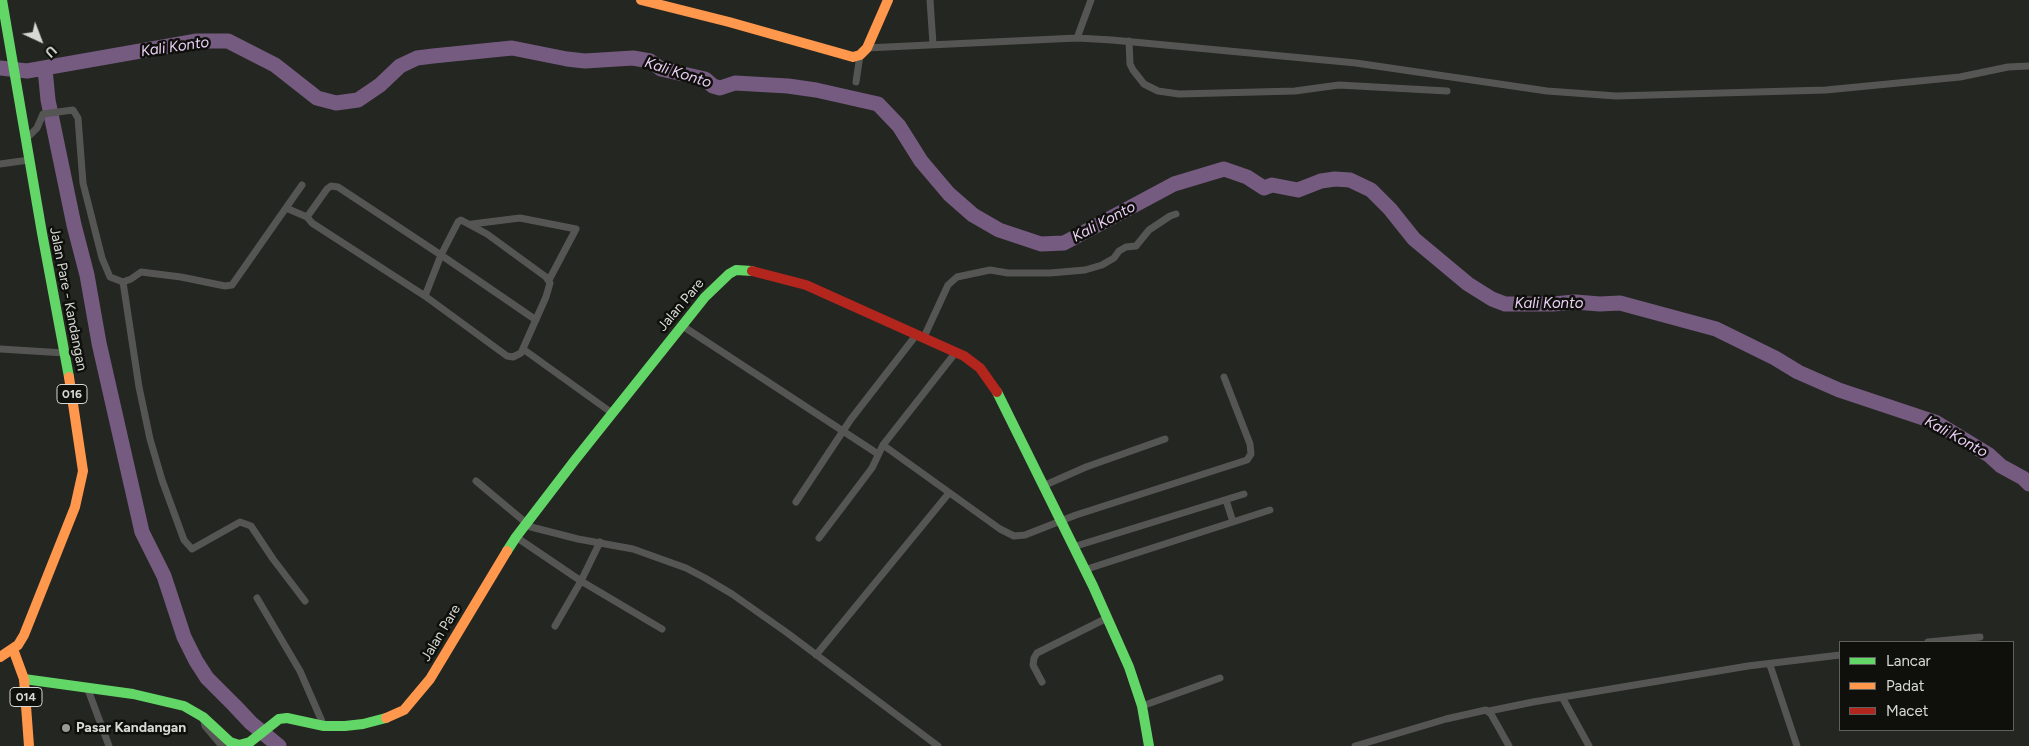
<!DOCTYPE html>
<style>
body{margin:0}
#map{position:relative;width:2029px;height:746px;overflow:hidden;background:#242621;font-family:Figtree,sans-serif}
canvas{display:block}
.legend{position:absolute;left:1839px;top:641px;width:175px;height:90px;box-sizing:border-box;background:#0f100c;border:1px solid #5f615c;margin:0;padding:6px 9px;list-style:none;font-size:15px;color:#d7dad4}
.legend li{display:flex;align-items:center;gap:10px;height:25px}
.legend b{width:25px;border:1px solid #5f615c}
.north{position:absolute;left:15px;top:15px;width:50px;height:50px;-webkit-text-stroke:4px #0f100c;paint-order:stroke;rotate:137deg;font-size:14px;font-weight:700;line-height:20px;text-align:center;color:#d7dad4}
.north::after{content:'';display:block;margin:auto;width:18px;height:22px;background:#d7dad4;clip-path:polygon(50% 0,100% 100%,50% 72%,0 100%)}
</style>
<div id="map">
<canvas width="2029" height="746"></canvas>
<ul class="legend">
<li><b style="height:6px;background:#63d668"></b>Lancar</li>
<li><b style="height:6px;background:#ff974d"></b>Padat</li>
<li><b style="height:6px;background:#b3261e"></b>Macet</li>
</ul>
<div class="north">U</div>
</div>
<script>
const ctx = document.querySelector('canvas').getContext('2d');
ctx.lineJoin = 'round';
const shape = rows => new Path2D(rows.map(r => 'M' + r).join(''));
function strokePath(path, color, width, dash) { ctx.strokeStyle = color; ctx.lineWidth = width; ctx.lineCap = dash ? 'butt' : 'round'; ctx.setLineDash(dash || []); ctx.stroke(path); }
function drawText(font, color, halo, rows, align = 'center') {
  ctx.font = font + ' Figtree,sans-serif'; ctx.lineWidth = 5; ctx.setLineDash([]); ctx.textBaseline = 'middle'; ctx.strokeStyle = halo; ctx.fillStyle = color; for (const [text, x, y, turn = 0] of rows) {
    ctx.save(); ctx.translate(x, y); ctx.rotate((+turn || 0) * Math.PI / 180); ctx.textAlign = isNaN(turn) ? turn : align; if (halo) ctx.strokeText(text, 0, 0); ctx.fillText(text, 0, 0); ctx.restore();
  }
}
const river = shape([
 [0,68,27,71,197,41,228,41,275,65,317,98,336,103,358,100,380,85,400,66,417,58,433,56,512,48,567,59,585,61,633,58,650,61,661,69,705,79,713,86,720,88,735,83,788,86,816,90,878,104,899,126,921,161,949,194,973,215,999,230,1041,244,1064,243,1174,184,1224,169,1247,177,1264,188,1272,185,1298,190,1321,181,1335,179,1350,180,1371,190,1390,209,1414,239,1468,284,1492,299,1505,304,1553,304,1575,302,1600,304,1620,303,1716,329,1775,358,1798,372,1839,390,1935,422,1989,455,2001,466,2023,478,2029,484],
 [45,69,48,100,74,225,87,275,99,343,142,532,164,576,184,637,196,661,207,678,234,705,251,723,279,746]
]);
const street = shape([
 [930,0,933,44],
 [1077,38,1091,0],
 [1129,41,1130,64,1133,70,1144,84,1158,91,1179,94,1295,91,1339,85,1447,91],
 [866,48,1077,38,1112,40,1356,63,1547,91,1616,96,1826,90,1960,77,2008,67,2029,66],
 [856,82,860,55],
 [26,139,37,128,43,114,73,110,78,118,83,183,102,258,110,277,123,282,131,279,141,272,181,277,225,286,232,285,302,185],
 [0,164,29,160],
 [286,208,307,217,312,223,425,296,507,356,513,357,521,353,546,297,550,283,546,277,487,234,461,220,458,222,441,255,425,296],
 [307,217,327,189,331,186,338,187,441,255,536,320],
 [472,224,520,218,576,229,549,280],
 [123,282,139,387,150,439,162,480,184,540,192,549,240,522,251,526,273,559,305,601],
 [681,325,878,454],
 [924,337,948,285,957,277,990,270,1008,273,1050,273,1085,270,1102,265,1114,258,1119,251,1126,247,1136,246,1149,230,1170,216,1176,214],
 [0,349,65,353],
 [523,349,612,413],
 [883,445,1000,529,1014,536,1025,535,1076,515,1247,460,1251,454,1250,444,1224,377],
 [476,481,531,527,578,539,633,549,686,568,705,578,732,594,786,632,938,746],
 [1043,486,1086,467,1165,439],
 [1226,500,1233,522],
 [796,502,851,419,917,334],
 [516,537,581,581,662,629],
 [819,538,872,468,883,445,956,352],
 [1073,547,1244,494],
 [1084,570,1270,510],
 [257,598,300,671,324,726],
 [555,626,581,581,600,542],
 [1928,642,1980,637],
 [816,655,949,493],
 [1770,665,1797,746],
 [1042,682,1033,665,1034,658,1037,653,1107,618],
 [87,687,109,746],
 [1562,697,1589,746],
 [1142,706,1220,678],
 [1489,711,1533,702,1748,666,1840,655],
 [203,717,205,726,222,746],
 [1355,746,1446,719,1486,710,1491,714,1509,746]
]);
const fast = shape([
 [2,0,42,233,69,377],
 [997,392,1093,586,1129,667,1142,706,1149,746],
 [507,551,516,537,575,460,705,297,729,274,736,270,752,271],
 [24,679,133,694,184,706,203,717,230,742,239,745,250,742,279,719,287,718,324,726,345,726,363,724,386,718]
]);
const slow = shape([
 [641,0,729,22,853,57,860,55,867,48,888,0],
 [13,649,24,679,29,746],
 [0,657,18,645,24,635,75,507,83,471,69,377],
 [386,718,404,710,430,679,507,551]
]);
const jam = shape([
 [752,271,806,285,964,356,980,368,997,392]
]);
const markers = [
 [66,728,5,"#989b95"]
];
const shields = [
 [72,394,30],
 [26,697,32]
];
const shieldNames = [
 ["016",72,394],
 ["014",26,697]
];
const streetNames = [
 ["Jalan Pare - Kandangan",68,299,79],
 ["Jalan Pare",681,305,-50],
 ["Jalan Pare",441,633,-59]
];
const poiNames = [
 ["Pasar Kandangan",76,728]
];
const waterNames = [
 ["Kali Konto",175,47,-8],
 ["Kali Konto",678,73,18],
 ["Kali Konto",1104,222,-28],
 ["Kali Konto",1549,304],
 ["Kali Konto",1956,437,29]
];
strokePath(river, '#765b80', 15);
strokePath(street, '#555553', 7);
strokePath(fast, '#63d668', 10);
strokePath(slow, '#ff974d', 10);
strokePath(jam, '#b3261e', 10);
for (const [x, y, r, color] of markers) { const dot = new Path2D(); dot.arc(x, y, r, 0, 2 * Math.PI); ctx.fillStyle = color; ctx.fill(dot); strokePath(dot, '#0f100c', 2); }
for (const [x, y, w] of shields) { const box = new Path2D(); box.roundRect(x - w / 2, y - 9.5, w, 19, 4); ctx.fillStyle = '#0f100c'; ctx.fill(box); strokePath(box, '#d7dad4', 1); }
drawText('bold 12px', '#d7dad4', null, shieldNames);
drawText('14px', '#d7dad4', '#0f100c', streetNames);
drawText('bold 14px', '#d7dad4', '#0f100c', poiNames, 'left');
drawText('italic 15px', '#eed1f9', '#0f100c', waterNames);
</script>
